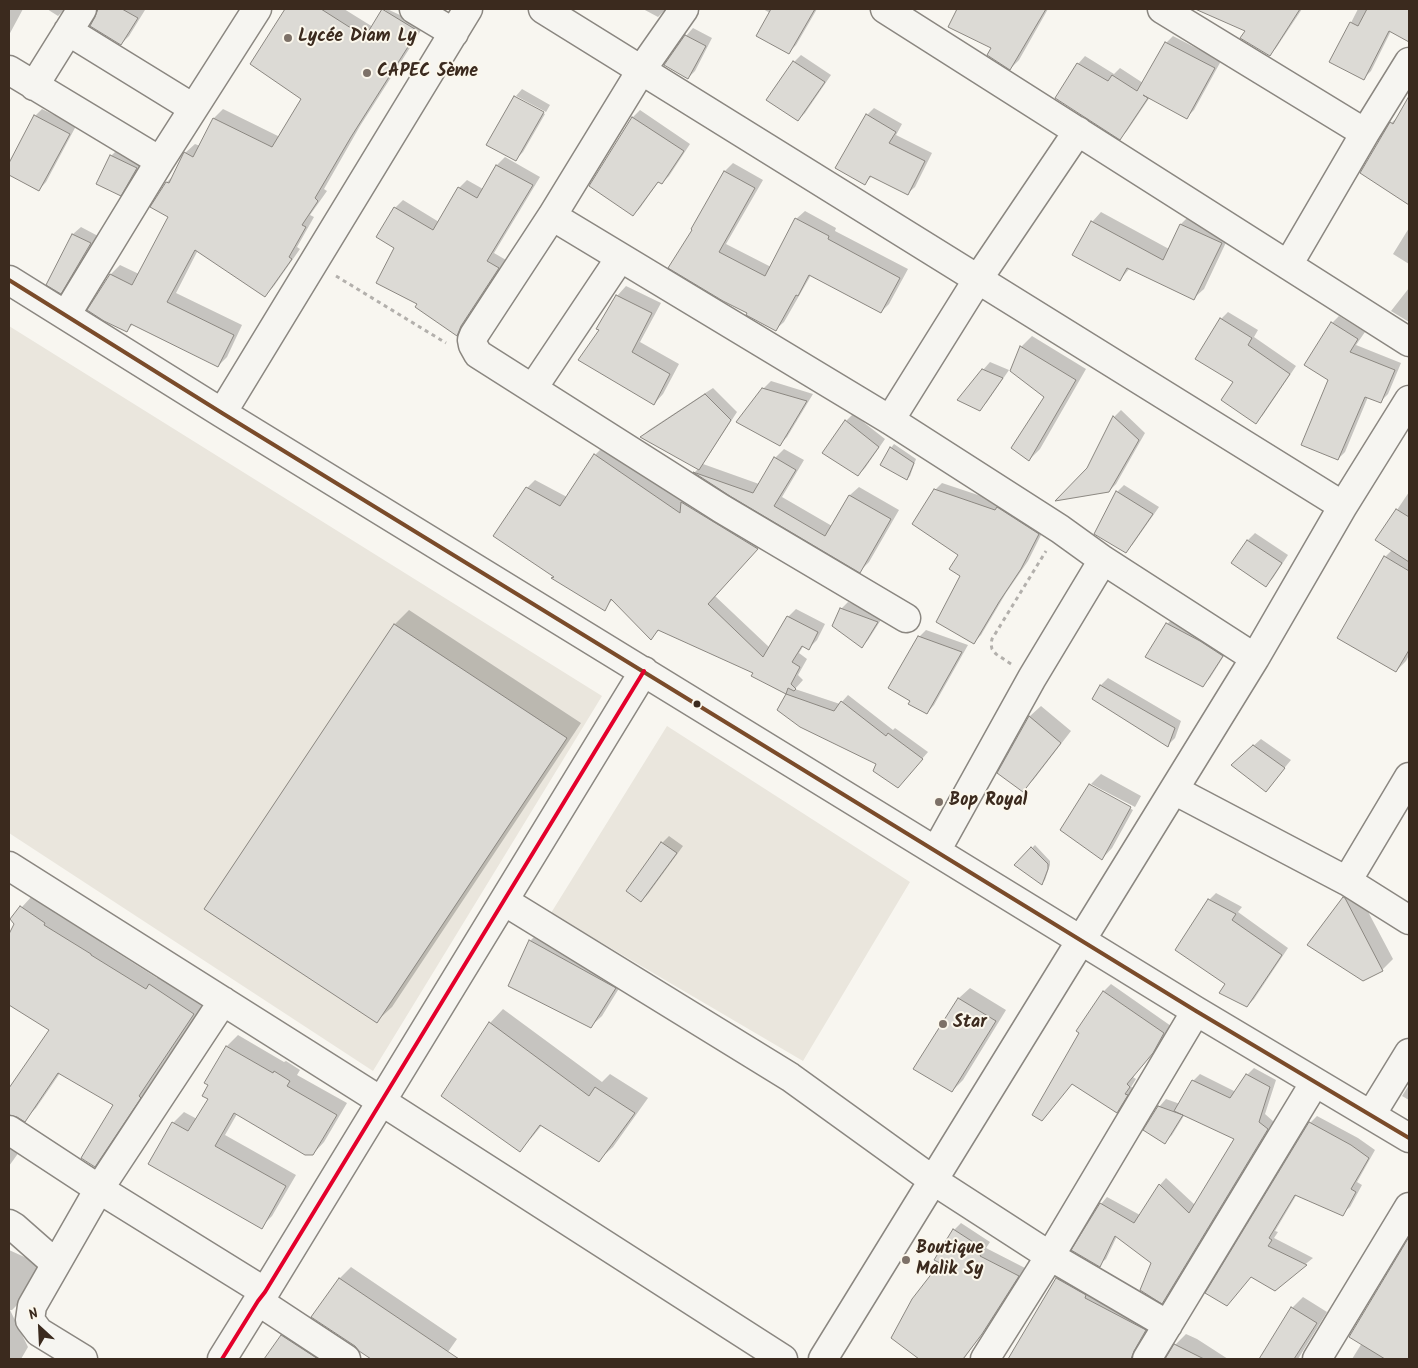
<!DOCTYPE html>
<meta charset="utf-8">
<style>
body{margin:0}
#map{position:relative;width:1418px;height:1368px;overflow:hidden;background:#f8f6f0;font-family:Kalam,sans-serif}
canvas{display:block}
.frame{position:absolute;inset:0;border:10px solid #3b2a1e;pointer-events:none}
.north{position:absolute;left:15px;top:1303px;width:50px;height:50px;-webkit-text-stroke:4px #fbf7ec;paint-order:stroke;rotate:335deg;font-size:14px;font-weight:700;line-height:20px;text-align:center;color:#3b2a1e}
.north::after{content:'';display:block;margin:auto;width:18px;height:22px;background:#3b2a1e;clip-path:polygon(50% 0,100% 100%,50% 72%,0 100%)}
</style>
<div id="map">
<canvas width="1418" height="1368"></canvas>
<div class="frame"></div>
<div class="north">N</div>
</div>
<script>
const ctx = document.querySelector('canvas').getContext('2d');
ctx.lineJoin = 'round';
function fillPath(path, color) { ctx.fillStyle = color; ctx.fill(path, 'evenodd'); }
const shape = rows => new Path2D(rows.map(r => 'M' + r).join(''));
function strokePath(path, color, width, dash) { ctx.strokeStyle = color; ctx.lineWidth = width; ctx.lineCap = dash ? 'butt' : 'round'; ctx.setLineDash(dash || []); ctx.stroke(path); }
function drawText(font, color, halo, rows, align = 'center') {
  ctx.font = font + ' Kalam,sans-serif'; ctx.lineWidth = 4; ctx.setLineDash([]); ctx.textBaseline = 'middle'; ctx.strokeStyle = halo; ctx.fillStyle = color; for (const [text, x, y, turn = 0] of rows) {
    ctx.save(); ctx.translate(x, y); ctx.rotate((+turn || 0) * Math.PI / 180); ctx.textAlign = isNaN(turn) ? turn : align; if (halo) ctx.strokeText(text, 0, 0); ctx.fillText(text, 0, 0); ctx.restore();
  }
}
const green = shape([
 [9,326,602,696,373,1071,9,833],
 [667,726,910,882,803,1061,551,913]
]);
const shadow = shape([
 [9,9,23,9,9,35],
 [47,9,65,9,58,16],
 [99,9,144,9,145,10,129,36,121,44,96,18],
 [287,9,344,9,373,27,378,18,387,9,400,15,406,9,427,21,360,126,324,189,327,191,310,215,314,217,297,247,300,249,274,286,265,296,198,250,176,293,242,325,227,357,218,366,133,324,127,330,111,274,120,265,139,274,170,216,167,182,175,174,185,153,195,144,200,146,214,118,223,109,280,137,303,98,252,64],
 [643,9,666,9,658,17],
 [763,9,817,9,796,45,789,52,770,13],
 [958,9,1048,9,1019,60,1010,69,993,47,949,26],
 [1212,9,1302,9,1276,48,1269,55,1247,30,1209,14],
 [1358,9,1409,9,1409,41,1391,31,1371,71,1364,78,1331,62],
 [693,28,712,38,695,71,688,78,686,36],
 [1173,36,1221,61,1194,110,1187,117,1150,97,1127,131,1120,138,1057,98,1078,64,1085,56,1114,74,1120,68,1143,83,1166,43],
 [801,55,831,75,805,113,798,120,794,62],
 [522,89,550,105,546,112,516,96],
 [516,96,516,98,545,114,523,152,516,159,488,144],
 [1409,99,1409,203,1361,173,1391,123,1399,116],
 [874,108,902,124,896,135,932,153,915,187,907,194,872,176,865,183,867,115],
 [42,109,76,126,46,182,39,190,9,174,9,165,35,116],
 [640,110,690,144,669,176,662,183,659,181,640,208,633,215,590,186,633,117],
 [118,149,144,161,128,187,120,194,111,156],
 [505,157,540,177,494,253,506,260,468,317,465,326,457,334,419,303,396,248,378,237,395,208,403,200,439,222,459,188,467,180,483,189,497,165],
 [733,163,763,180,726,244,771,267,796,219,805,211,836,228,835,231,908,269,889,304,881,312,811,275,784,322,775,330,693,229,725,171],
 [1101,212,1169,249,1181,224,1190,215,1230,234,1204,289,1194,298,1130,268,1120,280,1074,255,1092,222],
 [81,227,98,236,68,285,60,292,47,284,73,234],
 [1409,228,1409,264,1393,254],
 [626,286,661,303,640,342,679,364,663,394,654,404,601,330,617,296],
 [1409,288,1409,322,1391,311],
 [1228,312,1258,330,1254,337,1296,366,1263,415,1256,422,1235,382,1221,319],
 [1339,316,1365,332,1356,345,1401,363,1388,394,1381,401,1368,397,1345,452,1338,459,1332,323],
 [1032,336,1086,369,1040,449,1029,460,1046,396,1021,347],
 [990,362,1009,370,987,402,980,409,983,370],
 [771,381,813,394,787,437,780,444,763,389],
 [713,388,737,412,703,464,759,484,775,458,784,449,804,460,782,497,832,526,850,495,859,487,899,510,869,562,860,571,731,495,695,472,699,468,642,437,649,430],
 [1121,410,1145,433,1116,484,1109,491,1088,469,1114,417],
 [853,414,885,439,865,468,858,475,846,421],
 [894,444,916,459,910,476,907,479,891,448],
 [603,447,683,502,690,494,765,540,715,596,770,648,788,617,796,609,825,624,817,640,809,648,804,645,799,653,807,659,798,675,803,680,795,689,840,704,848,695,893,730,895,728,928,752,904,780,878,763,778,709,787,693,753,675,755,672,660,629,651,638,613,599,604,609,553,578,555,576,527,488,535,480,567,497,595,455],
 [942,483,1002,503,1045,527,1028,561,1006,593,981,635,974,642,960,555,935,490],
 [1124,485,1159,507,1133,544,1126,551,1117,492],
 [1409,492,1409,550,1406,554,1409,556,1409,655,1406,661,1396,671,1385,557,1392,550,1377,540],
 [1255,533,1288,555,1273,578,1266,585,1248,540],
 [848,602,884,615,868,640,861,647,841,609],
 [409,610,581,723,392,1007,377,1021,205,908,395,624],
 [1175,617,1229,648,1210,678,1203,685,1167,624],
 [926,630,968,645,934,705,927,713,919,637],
 [1108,678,1181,721,1175,738,1168,745,1093,699,1101,685],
 [1041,706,1071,731,1034,779,1023,790,999,772,1030,716],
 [1261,739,1291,760,1266,790,1240,758],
 [1101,774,1141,796,1135,807,1091,784],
 [1091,784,1091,787,1133,810,1112,848,1102,859,1090,785],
 [669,836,683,846,648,894,641,901,662,843],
 [1035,845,1050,861,1050,865,1045,880,1042,883,1016,864],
 [1355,887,1393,959,1382,970,1344,898],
 [1216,893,1242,907,1238,912,1288,948,1254,999,1247,1006,1227,984,1209,900],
 [33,895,56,911,55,913,102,942,102,943,157,978,162,974,205,1002,150,1084,151,1085,106,1154,94,1166,115,1105,60,1073,36,1108,24,1120,9,1114,9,1091,51,1029,9,1003,9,937,16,924,11,919],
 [541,930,626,977,602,1016,590,1027,530,941],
 [1111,984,1171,1026,1160,1044,1133,1077,1136,1079,1131,1087,1134,1088,1124,1104,1117,1111,1072,1083,1042,1120,1080,1033,1078,1031,1104,991],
 [970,988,1006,1010,963,1080,952,1091,915,1068,959,998],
 [503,1009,602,1082,610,1074,648,1098,613,1147,599,1160,542,1125,533,1136,520,1150,490,1023],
 [238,1035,284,1062,286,1061,300,1070,297,1075,347,1103,324,1142,313,1154,237,1114,225,1135,296,1175,272,1216,261,1227,150,1163,173,1123,184,1112,197,1119,209,1099,210,1085,206,1082,227,1046],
 [1254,1068,1276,1080,1265,1114,1274,1122,1169,1295,1162,1302,1153,1263,1117,1236,1106,1259,1099,1265,1101,1204,1107,1197,1140,1215,1160,1185,1166,1178,1195,1205,1236,1138,1185,1114,1172,1135,1165,1142,1159,1107,1166,1099,1180,1104,1193,1081,1200,1074,1236,1092,1247,1075],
 [1409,1085,1409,1100,1402,1096],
 [1317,1116,1358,1138,1375,1150,1357,1182,1362,1185,1350,1207,1342,1214,1297,1194,1275,1231,1278,1232,1274,1238,1313,1258,1275,1289,1251,1276,1310,1123],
 [9,1127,27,1141,9,1166],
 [961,1223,990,1242,986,1248,1025,1268,989,1325,976,1342,964,1359,930,1359,920,1351,941,1263,936,1260,954,1230],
 [1409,1239,1409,1359,1352,1359,1362,1343,1350,1336],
 [9,1250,40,1264,23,1299,12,1310,10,1310,28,1347,21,1359,9,1359],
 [351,1267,457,1339,443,1359,373,1359,360,1350,355,1345,313,1317,340,1278],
 [1068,1267,1156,1319,1148,1359,1009,1359,1057,1278],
 [1303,1297,1327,1312,1298,1359,1260,1359,1292,1308],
 [291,1327,325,1359,266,1359,282,1336],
 [1186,1334,1197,1339,1228,1359,1167,1359,1175,1345]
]);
const building = shape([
 [98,9,122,9,138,18,121,45,90,26,95,17,98,9],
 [285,9,321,9,365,37,382,9,418,31,351,137,315,198,318,201,302,225,306,227,289,257,292,259,265,297,195,250,167,302,234,335,218,367,131,324,127,332,104,321,87,310,110,274,132,285,168,217,150,207,166,182,169,183,184,152,193,157,213,118,272,147,301,99,250,64,285,9],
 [771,9,815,9,789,54,756,36,771,9],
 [957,9,1046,9,1010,70,987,55,991,48,948,27,957,9],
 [1195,9,1300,9,1270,56,1240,38,1245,31,1195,9],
 [1367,9,1409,9,1409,42,1389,31,1364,80,1329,62,1350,22,1358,26,1367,9],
 [685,35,706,46,688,79,664,65,685,35],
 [1165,42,1215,68,1187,119,1143,95,1148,98,1120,140,1055,98,1077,63,1108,81,1112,75,1137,91,1165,42],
 [793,61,825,82,798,121,766,100,793,61],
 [514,96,544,112,516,161,486,145,514,96],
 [1409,96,1409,205,1360,173,1390,122,1393,124,1409,96],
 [866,114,896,132,889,143,925,161,908,195,870,176,865,185,835,168,866,114],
 [34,115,70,134,39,191,9,175,9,163,34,115],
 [632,117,684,151,662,184,658,182,633,216,589,186,632,117],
 [110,155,137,168,121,196,96,184,110,155],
 [496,165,533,185,487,261,499,268,461,326,457,336,415,307,417,304,376,283,394,248,376,237,394,207,433,230,458,187,477,198,496,165],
 [724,171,755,188,719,252,765,276,795,218,829,236,828,239,900,278,881,313,809,275,798,296,796,295,776,331,746,315,747,313,723,301,668,268,692,230,691,229,724,171],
 [1091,221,1163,260,1180,224,1222,243,1194,300,1127,268,1120,281,1072,255,1091,221],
 [72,234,91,243,61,294,46,285,72,234],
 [616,295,652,313,632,352,670,374,654,405,578,360,599,330,596,329,616,295],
 [1220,318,1252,338,1248,345,1290,374,1256,424,1221,400,1233,382,1195,359,1220,318],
 [1331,322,1358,339,1350,352,1395,370,1381,403,1365,397,1338,460,1301,445,1328,380,1304,365,1331,322],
 [1020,346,1076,380,1029,461,1011,448,1044,397,1010,371,1020,346],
 [982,369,1003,378,980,411,957,400,982,369],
 [762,388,807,401,780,446,736,422,762,388],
 [705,394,731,420,699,470,640,437,705,394],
 [1113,416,1139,440,1109,492,1055,501,1087,468,1113,416],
 [845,420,879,447,858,476,822,453,845,420],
 [890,447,914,463,907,480,880,465,890,447],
 [594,454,680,513,681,502,758,549,708,604,763,657,787,616,818,632,809,650,802,646,792,662,800,667,791,684,796,689,794,691,788,688,786,694,751,676,753,673,658,630,651,640,611,599,605,611,551,578,554,577,493,536,526,487,560,506,594,454],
 [774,457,796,470,774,506,825,536,849,495,891,519,860,573,730,496,693,472,753,493,774,457],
 [934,489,995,510,997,507,1039,534,1021,569,999,602,974,644,936,622,960,576,949,569,958,555,912,524,934,489],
 [1116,491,1153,514,1126,553,1094,534,1116,491],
 [1396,509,1409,517,1409,562,1375,540,1396,509],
 [1247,540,1282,563,1266,587,1231,563,1247,540],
 [1384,556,1409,571,1409,650,1396,672,1337,638,1384,556],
 [840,608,878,622,862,648,832,626,840,608],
 [1166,623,1200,641,1223,656,1203,687,1145,657,1166,623],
 [394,624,567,738,377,1023,204,909,394,624],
 [918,636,962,652,927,714,908,704,910,701,888,688,918,636],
 [1100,685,1175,728,1168,747,1092,699,1100,685],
 [786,694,834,711,841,701,886,736,888,733,923,759,898,788,873,771,876,764,800,727,777,710,786,694],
 [1029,716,1061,743,1023,792,997,773,1029,716],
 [1253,745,1285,768,1266,792,1231,765,1253,745],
 [1089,784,1131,807,1102,860,1060,830,1089,784],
 [661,842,677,853,641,902,626,891,661,842],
 [1031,847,1048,864,1048,869,1042,885,1014,865,1031,847],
 [1343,897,1345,898,1383,971,1363,981,1307,945,1343,897],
 [1208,899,1236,914,1232,920,1282,955,1247,1007,1219,993,1225,984,1175,950,1208,899],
 [20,906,45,923,44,925,91,954,91,955,146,989,149,984,194,1014,139,1096,141,1098,95,1167,81,1158,113,1105,58,1073,25,1122,17,1117,9,1115,9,1088,49,1030,9,1005,9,934,14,924,10,919,20,906],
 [529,940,616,988,591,1028,508,986,529,940],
 [1103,991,1164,1033,1153,1053,1127,1084,1130,1087,1125,1094,1128,1095,1117,1113,1072,1084,1042,1121,1032,1115,1079,1033,1076,1031,1103,991],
 [958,998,996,1021,952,1092,913,1069,958,998],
 [489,1022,589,1096,595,1087,635,1113,599,1162,540,1125,520,1152,441,1096,489,1022],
 [226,1046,273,1073,274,1071,290,1081,287,1086,337,1115,313,1155,305,1155,234,1113,215,1146,286,1186,262,1229,148,1164,172,1122,188,1131,208,1099,202,1096,208,1085,204,1083,226,1046],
 [1246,1074,1270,1087,1259,1122,1268,1129,1162,1304,1140,1290,1151,1263,1115,1236,1100,1267,1071,1250,1100,1203,1134,1223,1159,1184,1189,1213,1234,1139,1174,1111,1192,1080,1230,1098,1246,1074],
 [1158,1106,1183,1115,1165,1144,1143,1130,1158,1106],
 [1309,1122,1351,1145,1369,1158,1351,1189,1356,1192,1343,1216,1295,1195,1269,1238,1272,1240,1268,1246,1307,1265,1275,1291,1251,1277,1227,1306,1205,1293,1309,1122],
 [953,1229,984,1249,980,1256,1019,1276,982,1334,963,1359,919,1359,891,1338,912,1299,940,1263,934,1260,953,1229],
 [1409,1237,1409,1359,1385,1359,1349,1337,1409,1237],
 [339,1278,459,1359,371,1359,359,1351,355,1346,311,1317,339,1278],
 [1056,1278,1086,1295,1085,1298,1146,1330,1134,1351,1131,1359,1008,1359,1056,1278],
 [1291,1307,1317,1323,1294,1359,1259,1359,1291,1307],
 [281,1335,318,1359,264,1359,281,1335],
 [1174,1344,1204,1359,1165,1359,1174,1344]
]);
const path = shape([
 [336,276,446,343],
 [1011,664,996,654,992,649,991,644,992,639,1046,551]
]);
const minor = shape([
 [414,9,454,33],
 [543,9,1343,506],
 [684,9,642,69,552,216,474,335,472,340,473,345,478,354,722,509,906,618],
 [885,9,1409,342],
 [1162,9,1365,133],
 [68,31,193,108],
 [9,70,160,161],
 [34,86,82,9],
 [552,216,890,420,1060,529,1103,560,1255,658],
 [1288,265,1365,133,1409,62],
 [9,280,222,413,1196,1011,1409,1138],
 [66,315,160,161,257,9],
 [533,388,620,258],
 [222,413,468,9],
 [890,420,978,279,1078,131],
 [1174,790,1347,881,1409,920],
 [936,851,1032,678,1103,560],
 [9,866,381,1101,783,1359],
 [1347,881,1409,777],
 [504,901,790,1077,934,1181,1050,1256,1168,1325],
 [1371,1115,1409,1053],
 [9,1130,99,1189,265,1292],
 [9,1224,14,1227,56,1264],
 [258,1301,346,1359],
 [83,1359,39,1332,30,1320,32,1306,99,1189,223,1001],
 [222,1359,258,1301,265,1292,644,671],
 [823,1359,1255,658,1343,506,1409,400],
 [985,1359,1050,1256,1196,1011],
 [1147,1359,1315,1082],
 [1317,1359,1409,1207]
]);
const bus1 = shape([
 [9,280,222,413,1196,1011,1409,1138]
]);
const bus2 = shape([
 [222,1359,258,1301,265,1292,644,671]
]);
const markers = [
 [288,38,5,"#7d7168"],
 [367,73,5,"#7d7168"],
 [697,704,4.5,"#3b2a1e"],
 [939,802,5,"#7d7168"],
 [943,1024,5,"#7d7168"],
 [906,1260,5,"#7d7168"]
];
const poiNames = [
 ["Lycée Diam Ly",298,38],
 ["CAPEC 5ème",377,73],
 ["Bop Royal",949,802],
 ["Star",953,1024],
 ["Boutique",916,1250],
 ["Malik Sy",916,1271]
];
fillPath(green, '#eae6dd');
fillPath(shadow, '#0003');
fillPath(building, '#dcdad5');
strokePath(building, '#8b8781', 1);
strokePath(minor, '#8b8781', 31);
strokePath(path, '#b3b0ac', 3, [4, 4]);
strokePath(minor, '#f6f5f1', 28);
strokePath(bus1, '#7a4b2a', 4);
strokePath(bus2, '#e4002b', 4);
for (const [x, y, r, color] of markers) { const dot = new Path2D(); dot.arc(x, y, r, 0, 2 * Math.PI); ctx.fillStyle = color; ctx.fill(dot); strokePath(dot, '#fbf7ec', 2); }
drawText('bold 18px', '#3b2a1e', '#fbf7ec', poiNames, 'left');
</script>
